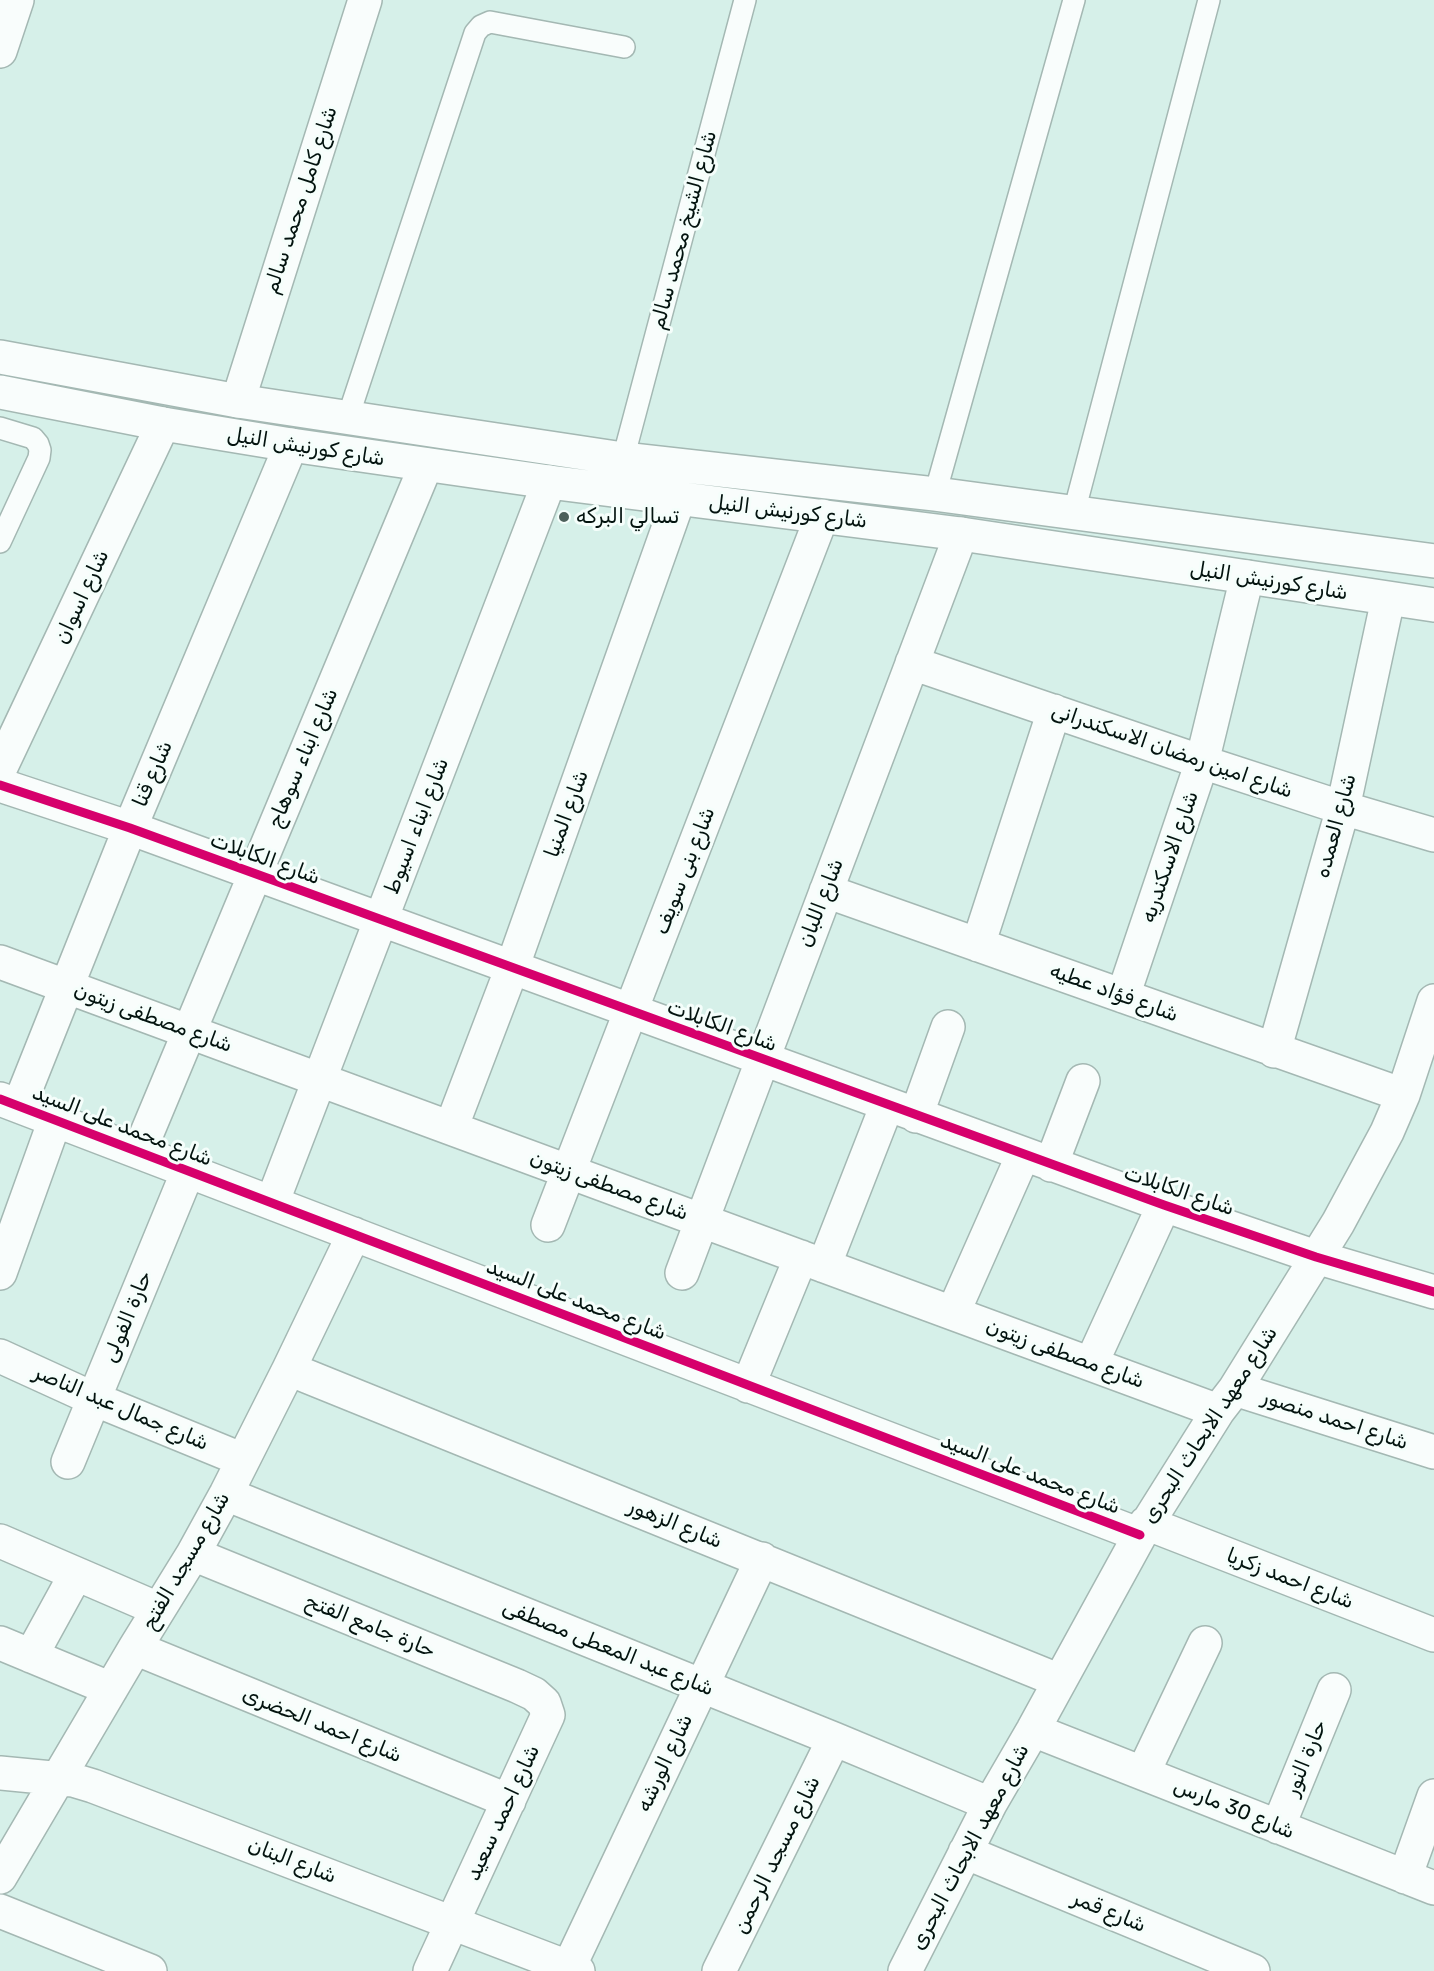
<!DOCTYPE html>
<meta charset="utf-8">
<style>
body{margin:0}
canvas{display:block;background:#d6f0e9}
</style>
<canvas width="1434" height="1971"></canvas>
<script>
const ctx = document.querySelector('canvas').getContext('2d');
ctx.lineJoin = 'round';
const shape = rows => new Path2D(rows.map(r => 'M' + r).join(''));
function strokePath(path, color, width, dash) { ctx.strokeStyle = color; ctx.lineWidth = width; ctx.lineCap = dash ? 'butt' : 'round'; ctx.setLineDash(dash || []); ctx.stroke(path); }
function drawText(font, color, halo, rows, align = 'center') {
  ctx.font = font + ' Rubik,Vazirmatn,sans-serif'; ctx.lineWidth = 6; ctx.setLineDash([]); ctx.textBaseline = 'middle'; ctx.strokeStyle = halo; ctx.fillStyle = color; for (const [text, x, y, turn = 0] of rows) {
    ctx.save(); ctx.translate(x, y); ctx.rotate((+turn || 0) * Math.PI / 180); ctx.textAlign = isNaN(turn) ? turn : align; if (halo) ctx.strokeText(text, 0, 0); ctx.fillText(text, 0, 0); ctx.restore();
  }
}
const service = shape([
 [348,417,475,33,481,26,490,22,624,47],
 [0,428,33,438,38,444,40,450,39,458,0,542],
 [623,459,745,0],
 [935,494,1074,0],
 [1074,512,1209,0]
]);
const minor = shape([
 [0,51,17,0],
 [238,401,365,0],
 [912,663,1202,762,1343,808,1434,835],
 [0,769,163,424],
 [0,785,130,828,1164,1205,1316,1257,1434,1292],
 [826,891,1403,1095],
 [978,945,1054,711],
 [0,962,1218,1411],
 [1123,996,1202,762,1247,577],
 [1274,1051,1343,808,1388,599],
 [0,1099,1140,1535],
 [19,1106,130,828,291,445],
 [916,1116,948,1027],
 [451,1128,512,968,679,498],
 [139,1152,426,465],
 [1051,1165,1083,1081],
 [272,1203,549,482],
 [548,1225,822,516],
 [824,1266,887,1105],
 [0,1273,55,1120],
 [682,1273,961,534],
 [953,1313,1023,1155],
 [0,1356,94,1399,243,1460],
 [1091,1364,1164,1205],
 [289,1369,1060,1681],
 [748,1386,801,1257],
 [1235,1389,1434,1452],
 [68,1462,188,1171],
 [226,1494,834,1739,990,1804],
 [1146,1523,1434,1635],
 [0,1541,158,1609],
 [193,1554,517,1686,534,1694,544,1703,548,1715,430,1971],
 [0,1643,111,1689],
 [135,1648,509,1801],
 [31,1656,76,1574],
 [1033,1730,1434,1888],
 [0,1773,73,1780,93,1786,578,1971],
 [1143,1773,1205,1643],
 [1278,1827,1334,1690],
 [965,1852,1253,1971],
 [0,1877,135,1648,193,1554,226,1494,289,1369,354,1234],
 [1405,1877,1434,1796],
 [0,1911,150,1971],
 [569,1967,762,1559],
 [719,1971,834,1739],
 [905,1971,990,1804,1033,1730,1140,1535,1218,1411,1235,1389,1338,1223,1387,1132,1403,1095,1434,1001]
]);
const primary = shape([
 [0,357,238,401,623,459,935,494,1434,561],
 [0,392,163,424,291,445,549,482,961,534,1434,605]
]);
const cycleway = shape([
 [0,785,130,828,1164,1205,1316,1257,1434,1292],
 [0,1099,1140,1535]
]);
const markers = [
 [564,517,6,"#4d605b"]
];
const streetNames = [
 ["شارع كامل محمد سالم",301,200,-72],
 ["شارع الشيخ محمد سالم",684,230,-75],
 ["شارع كورنيش النيل",306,447,9],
 ["شارع كورنيش النيل",788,512,7],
 ["شارع كورنيش النيل",1269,581,9],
 ["شارع اسوان",82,597,-65],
 ["شارع امين رمضان الاسكندرانى",1172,751,19],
 ["شارع ابناء سوهاج",303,758,-67],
 ["شارع قنا",153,774,-67],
 ["شارع المنيا",567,814,-70],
 ["شارع ابناء اسيوط",417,826,-69],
 ["شارع العمده",1336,826,-75],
 ["شارع الاسكندريه",1170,857,-71],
 ["شارع الكابلات",265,859,20],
 ["شارع بنى سويف",685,871,-69],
 ["شارع اللبان",821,903,-69],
 ["شارع فؤاد عطيه",1114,993,20],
 ["شارع مصطفى زيتون",153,1018,20],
 ["شارع الكابلات",722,1026,20],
 ["شارع محمد على السيد",122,1126,21],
 ["شارع مصطفى زيتون",609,1186,20],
 ["شارع الكابلات",1179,1191,19],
 ["شارع محمد على السيد",576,1300,21],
 ["حارة الفولى",128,1317,-68],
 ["شارع مصطفى زيتون",1065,1354,20],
 ["شارع جمال عبد الناصر",121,1408,23],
 ["شارع احمد منصور",1335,1420,18],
 ["شارع معهد الابحاث البحرى",1210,1425,-57],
 ["شارع محمد على السيد",1030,1474,21],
 ["شارع الزهور",675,1524,22],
 ["شارع مسجد الفتح",186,1561,-60],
 ["شارع احمد زكريا",1290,1579,21],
 ["حارة جامع الفتح",370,1626,22],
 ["شارع عبد المعطى مصطفى",608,1648,22],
 ["شارع احمد الحضرى",322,1725,22],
 ["حارة النور",1306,1758,-68],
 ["شارع الورشه",665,1763,-65],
 ["شارع 30 مارس",1234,1809,22],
 ["شارع احمد سعيد",503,1813,-65],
 ["شارع معهد الابحاث البحرى",970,1847,-62],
 ["شارع مسجد الرحمن",777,1855,-64],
 ["شارع البنان",292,1861,21],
 ["شارع قمر",1109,1912,22]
];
const poiNames = [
 ["تسالي البركه",576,517]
];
strokePath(service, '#a4b8b3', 24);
strokePath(minor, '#a4b8b3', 36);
strokePath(primary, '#a4b8b3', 36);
strokePath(service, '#f9fdfc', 21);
strokePath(minor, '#f9fdfc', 33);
strokePath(primary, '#f9fdfc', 33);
strokePath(cycleway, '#d6006c', 9);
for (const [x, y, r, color] of markers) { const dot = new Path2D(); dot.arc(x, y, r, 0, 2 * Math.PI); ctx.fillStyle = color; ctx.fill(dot); strokePath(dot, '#f5fefb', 2); }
drawText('21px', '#03130f', '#f5fefb', streetNames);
drawText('21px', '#03130f', '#f5fefb', poiNames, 'left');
</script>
